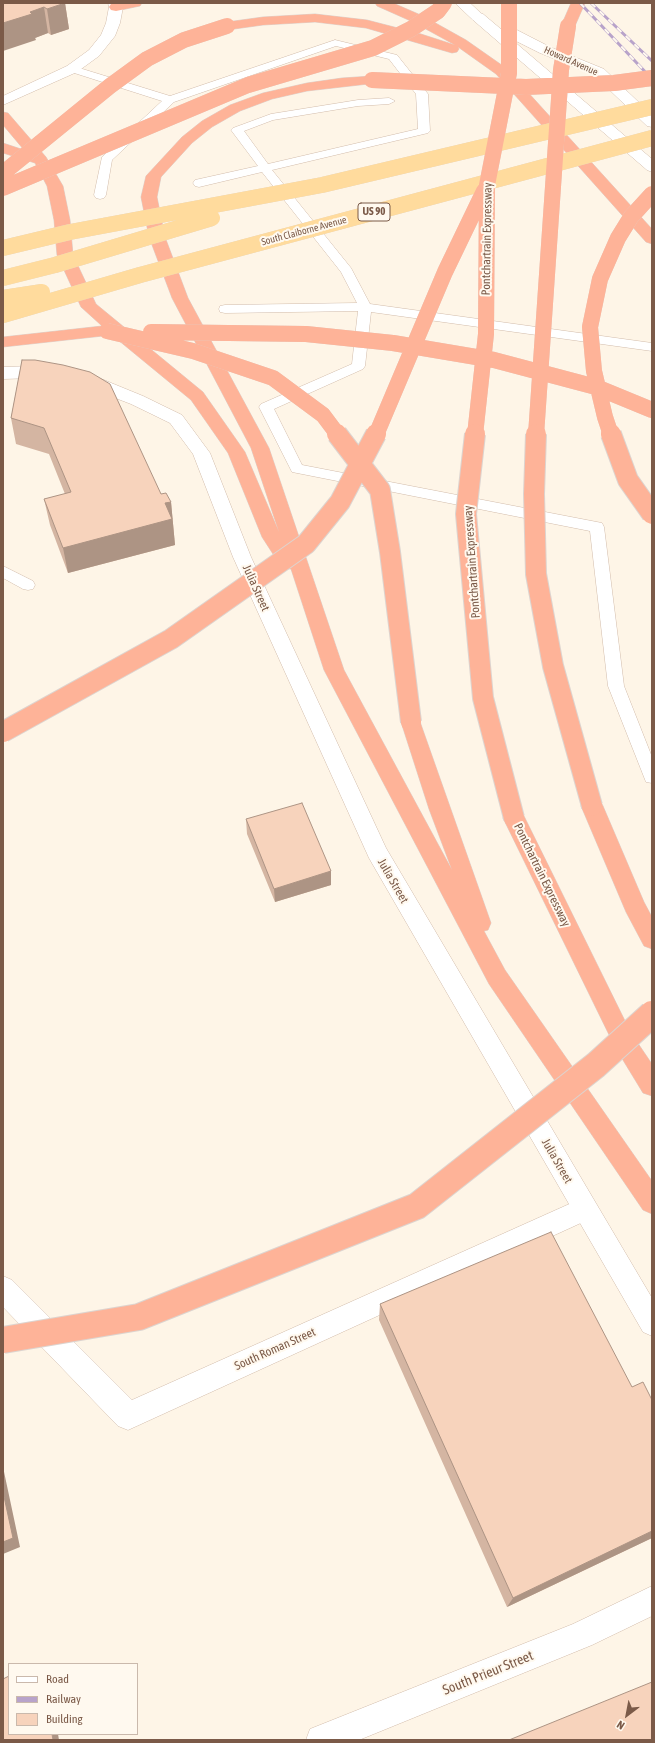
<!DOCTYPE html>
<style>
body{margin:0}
#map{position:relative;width:655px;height:1743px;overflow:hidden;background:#fef5e7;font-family:"Asap Condensed",sans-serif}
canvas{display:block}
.frame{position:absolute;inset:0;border:4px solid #7b5a48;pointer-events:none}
.legend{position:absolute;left:8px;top:1663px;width:130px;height:72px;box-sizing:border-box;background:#fff9ef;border:1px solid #cab9ac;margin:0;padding:5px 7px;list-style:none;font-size:12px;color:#7b5a48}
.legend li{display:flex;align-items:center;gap:8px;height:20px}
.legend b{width:20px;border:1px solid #cab9ac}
.north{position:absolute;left:607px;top:1695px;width:40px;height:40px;-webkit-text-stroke:3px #fff9ef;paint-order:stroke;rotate:212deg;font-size:11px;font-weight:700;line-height:16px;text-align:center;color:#7b5a48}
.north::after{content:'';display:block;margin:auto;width:14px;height:18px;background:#7b5a48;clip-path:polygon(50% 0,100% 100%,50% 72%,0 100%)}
</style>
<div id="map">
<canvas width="655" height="1743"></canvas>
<div class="frame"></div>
<ul class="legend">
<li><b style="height:5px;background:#fff"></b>Road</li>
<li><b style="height:5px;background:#b8a3ca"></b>Railway</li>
<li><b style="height:11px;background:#f7d3bc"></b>Building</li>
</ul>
<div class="north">N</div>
</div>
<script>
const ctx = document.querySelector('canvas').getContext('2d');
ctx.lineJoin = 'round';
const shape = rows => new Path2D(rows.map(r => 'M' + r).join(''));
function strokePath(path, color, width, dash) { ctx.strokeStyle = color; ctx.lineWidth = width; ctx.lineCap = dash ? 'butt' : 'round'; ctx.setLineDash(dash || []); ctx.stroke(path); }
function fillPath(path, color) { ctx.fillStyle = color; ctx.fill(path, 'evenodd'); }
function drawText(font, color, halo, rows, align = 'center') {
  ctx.font = font + ' "Asap Condensed",sans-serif'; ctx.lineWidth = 4; ctx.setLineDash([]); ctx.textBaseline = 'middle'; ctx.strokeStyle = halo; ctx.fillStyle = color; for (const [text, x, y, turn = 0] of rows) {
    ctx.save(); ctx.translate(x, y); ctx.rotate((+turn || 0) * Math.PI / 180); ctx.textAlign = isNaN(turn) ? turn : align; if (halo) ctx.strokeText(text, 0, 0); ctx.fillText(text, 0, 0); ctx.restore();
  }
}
const service = shape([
 [335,40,397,55,428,94,430,131,428,133,272,170,351,268,370,304,652,343,652,351,371,312,365,366,363,369,274,409,302,465,602,523,604,527,624,686,652,757,652,783,646,782,644,777,608,686,590,531,292,472,259,407,261,404,352,364,358,311,225,313,220,312,219,309,220,306,225,305,357,303,341,272,262,172,199,187,195,186,193,183,195,180,258,166,231,130,233,128,271,114,358,100,389,98,395,101,389,104,358,106,273,120,244,131,268,164,418,129,416,94,389,59,336,46,174,102,112,160,106,195,104,198,100,199,96,198,94,195,102,157,162,101,68,71,66,69,68,67,76,67,170,96,335,40],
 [3,566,33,581,35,585,33,589,28,590,23,589,3,578,3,566]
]);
const minor = shape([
 [478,13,483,14,502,30,508,27,513,28,550,47,604,69,652,115,652,127,647,126,594,75,540,53,510,38,652,159,652,172,647,170,473,20,471,17,473,14,478,13],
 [585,1197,594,1201,598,1209,594,1217,128,1430,118,1426,3,1307,3,1276,12,1280,132,1400,585,1197],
 [652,1586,652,1616,592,1645,359,1740,306,1740,310,1729,573,1624,652,1586]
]);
const tertiary = shape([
 [108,3,122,3,123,7,120,23,115,36,99,56,77,72,3,105,3,96,67,66,89,50,101,35,106,23,109,7,108,3],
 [455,3,470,3,485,17,483,20,473,20,455,3],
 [34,366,55,370,58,374,55,378,49,380,34,378,3,379,3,367,34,366],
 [85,374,99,378,143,396,182,415,210,453,251,557,386,848,652,1298,652,1336,643,1332,369,858,233,557,193,454,170,423,131,404,79,384,76,380,79,376,85,374]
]);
const motorway = shape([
 [116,3,142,3,140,6,135,7,116,11,111,10,109,7,111,4,116,3],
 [375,3,393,3,423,16,466,40,506,68,652,229,652,244,646,242,496,74,458,47,459,49,457,52,452,53,366,28,315,22,263,25,227,30,222,29,220,26,222,23,227,22,263,17,315,14,367,20,421,34,455,45,413,22,377,6,375,3],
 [571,3,585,3,575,26,573,29,568,30,563,29,561,26,571,3],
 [372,76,377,77,379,80,377,83,307,91,272,99,240,111,212,127,192,143,161,177,157,197,165,237,188,298,269,448,344,670,452,870,429,809,401,722,404,716,411,714,418,716,491,923,488,930,484,931,505,970,652,1181,652,1214,643,1210,489,984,324,670,291,569,282,568,262,537,228,453,191,400,112,335,3,347,3,337,102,326,81,307,57,255,54,220,47,186,35,163,3,153,3,143,24,150,3,125,3,112,8,113,46,157,63,186,70,220,73,255,96,304,203,392,245,452,279,532,251,448,172,298,149,237,141,197,146,176,182,137,202,121,230,105,263,93,307,83,342,78,372,76],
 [592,797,600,800,603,806,644,902,652,917,652,949,644,946,626,912,581,806,584,800,592,797],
 [514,809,522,812,631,1033,652,1064,652,1096,643,1093,615,1047,503,818,506,812,514,809]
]);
const rail = shape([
 [580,3,652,79],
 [591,3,652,61]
]);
const primaryBridge = shape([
 [3,248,70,232,322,185,652,107],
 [3,278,55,265,212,218],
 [3,298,42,292],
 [3,315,140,275,652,138]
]);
const motorwayBridgeFar2 = shape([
 [372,80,526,87,614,83,652,78],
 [3,173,110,86,147,59,184,40,227,26],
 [3,188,248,85,373,48,411,29,438,11,444,3],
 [107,331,193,351,273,378,323,415,338,435],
 [151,332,306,334,393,343,494,360,596,387,652,410],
 [376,435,445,272,484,191],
 [475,435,486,334,487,185,509,73,509,3],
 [536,435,561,70,568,26],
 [611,435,605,417,594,371,590,327,600,279,618,238,631,217,652,194]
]);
const motorwayBridgeFar1 = shape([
 [337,434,380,490,390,552,411,722],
 [475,434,466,514,483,698,514,818],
 [536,434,534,494,536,574,553,666,592,806],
 [611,434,628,480,652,514],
 [3,732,171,639,306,544,340,502,376,434]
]);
const motorwayBridge = shape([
 [3,1340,139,1317,417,1206,596,1065,652,1014]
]);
const wall = shape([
 [3,3,65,3,69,29,51,35,48,33,35,38,36,40],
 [22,360,161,494,171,502,175,545,68,573,50,525,44,499,65,494,49,454,16,444,11,418],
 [246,819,331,871,331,885,275,902,247,834],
 [380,1304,632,1387,652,1400,652,1538,507,1607,379,1320]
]);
const shadedWall = shape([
 [65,3,69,29,51,35,47,9],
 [44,7,48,33,35,38,36,40,3,51,3,23,30,12],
 [171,502,175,545,68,573,63,548,165,503],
 [331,871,331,885,275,902,274,889],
 [3,1467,20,1547,3,1554],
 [652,1531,652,1538,507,1607,513,1598],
 [52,1734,58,1734,59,1740,53,1740]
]);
const building = shape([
 [3,3,65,3,47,9,44,7,30,12,32,14,3,23,3,3],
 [22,360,35,360,63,365,90,372,110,384,161,494,166,493,171,502,165,503,172,519,63,548,44,499,71,492,44,428,11,418,22,360],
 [302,803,331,871,274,889,246,819,302,803],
 [551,1232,632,1387,643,1382,652,1400,652,1531,513,1598,380,1304,551,1232],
 [3,1492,13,1538,3,1542,3,1492],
 [9,1676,9,1734,52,1734,53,1740,3,1740,3,1679,9,1676],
 [652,1682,652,1740,509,1740,652,1682]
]);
const farStreetnames = [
 ["Howard Avenue",571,61,24],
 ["South Claiborne Avenue",304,231,-15]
];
const shields = [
 [374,212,32]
];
const shieldNames = [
 ["US 90",374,212]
];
const streetNames = [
 ["Pontchartrain Expressway",487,239,-89],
 ["Pontchartrain Expressway",472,562,-94],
 ["Julia Street",256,588,66],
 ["Pontchartrain Expressway",542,875,64],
 ["Julia Street",393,881,60],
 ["Julia Street",557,1161,60],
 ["South Roman Street",275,1349,-24]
];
const nearStreetnames = [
 ["South Prieur Street",488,1673,-22]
];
strokePath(service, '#d2bcab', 1);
strokePath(minor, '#d2bcab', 1);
strokePath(tertiary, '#d2bcab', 1);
strokePath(motorway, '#ddd4cf', 1);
fillPath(service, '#fff');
fillPath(minor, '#fff');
fillPath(tertiary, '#fff');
fillPath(motorway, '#feb398');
strokePath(rail, '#b8a3ca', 3);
strokePath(rail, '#fff9ef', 2, [6]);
strokePath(primaryBridge, '#ddd4cf', 16, []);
strokePath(motorwayBridgeFar2, '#ddd4cf', 16, []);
strokePath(motorwayBridgeFar1, '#ddd4cf', 22, []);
strokePath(motorwayBridge, '#ddd4cf', 28, []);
strokePath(primaryBridge, '#ffdb9d', 16);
strokePath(motorwayBridgeFar2, '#feb398', 16);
strokePath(motorwayBridgeFar1, '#feb398', 20);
strokePath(motorwayBridge, '#feb398', 26);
fillPath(wall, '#d4b5a2');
fillPath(shadedWall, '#ad9484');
fillPath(building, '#f7d3bc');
strokePath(building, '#ad9484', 1);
drawText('10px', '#7b5a48', '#fff9ef', farStreetnames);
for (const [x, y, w] of shields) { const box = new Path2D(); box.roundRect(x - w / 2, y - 9, w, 18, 3); ctx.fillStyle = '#fff9ef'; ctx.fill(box); strokePath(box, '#7b5a48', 1); }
drawText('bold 11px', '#7b5a48', null, shieldNames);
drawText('12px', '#7b5a48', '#fff9ef', streetNames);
drawText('14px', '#7b5a48', '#fff9ef', nearStreetnames);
</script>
